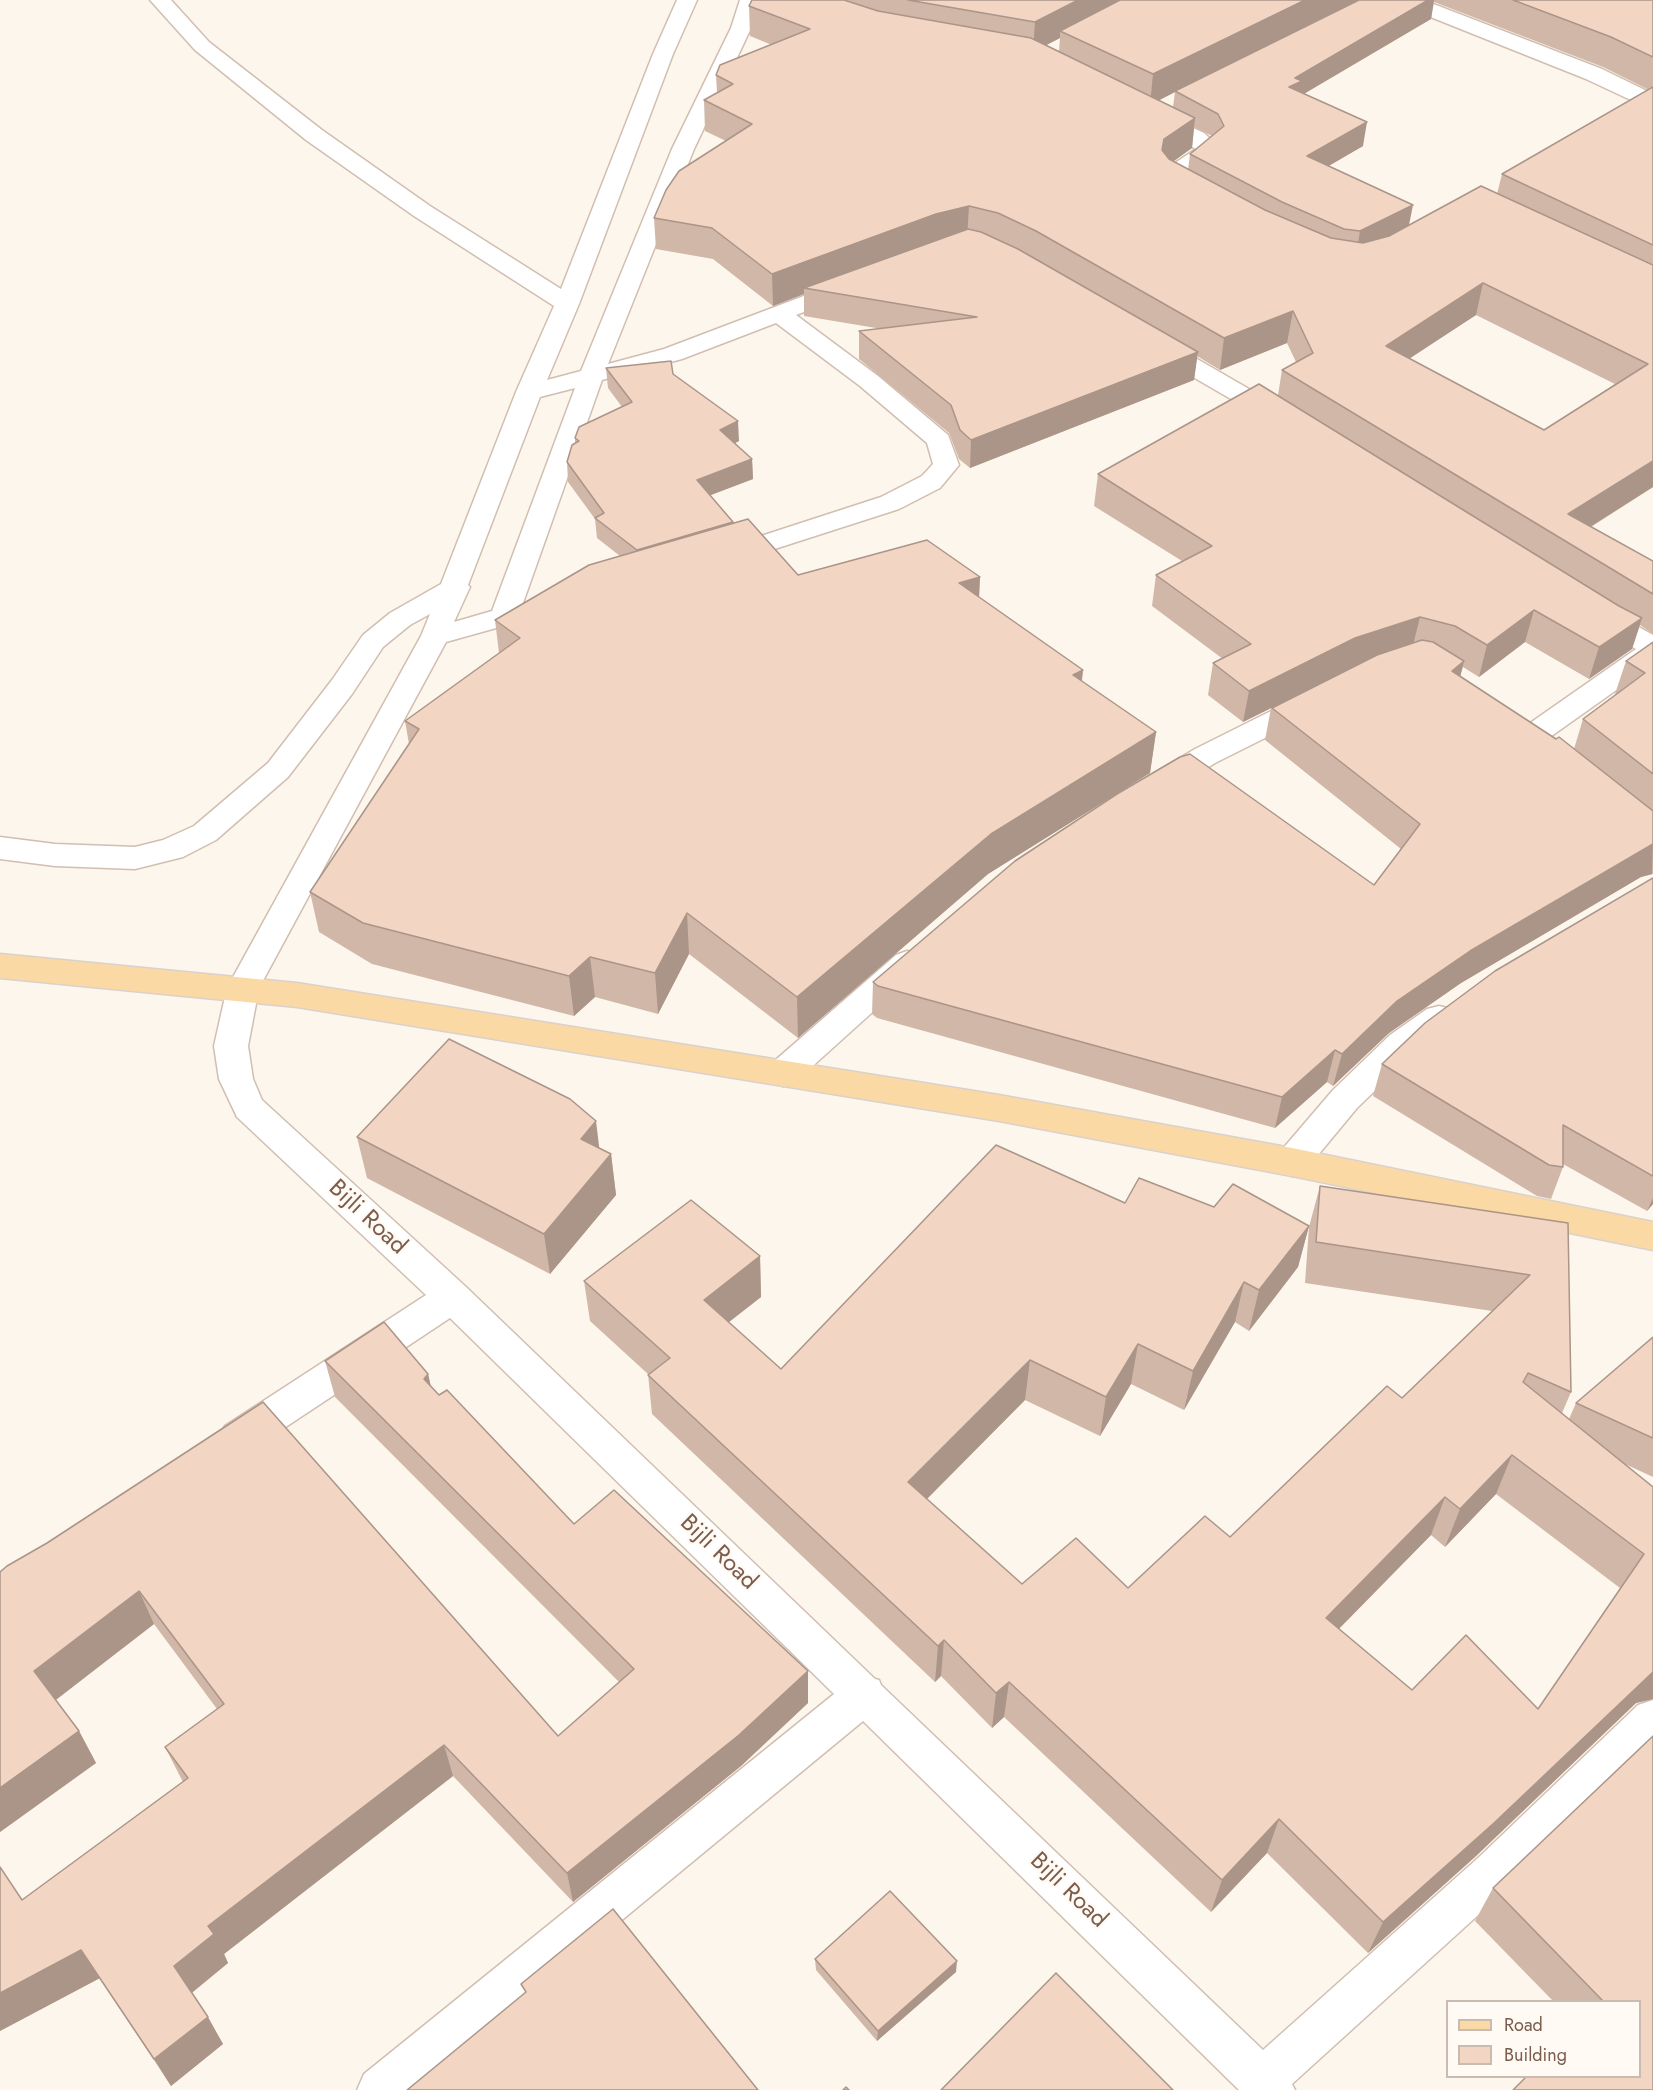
<!DOCTYPE html>
<style>
body{margin:0}
#map{position:relative;width:1653px;height:2090px;overflow:hidden;background:#fdf6ec;font-family:Jost,sans-serif}
canvas{display:block}
.legend{position:absolute;left:1446px;top:2000px;width:195px;height:78px;box-sizing:border-box;background:#fffaf3;border:2px solid #cabbb1;margin:0;padding:8px 10px;list-style:none;font-size:18px;color:#7a5c4d}
.legend li{display:flex;align-items:center;gap:12px;height:30px}
.legend b{width:30px;border:2px solid #cabbb1}
</style>
<div id="map">
<canvas width="1653" height="2090"></canvas>
<ul class="legend">
<li><b style="height:8px;background:#fbd9a5"></b>Road</li>
<li><b style="height:16px;background:#f3d5c3"></b>Building</li>
</ul>
</div>
<script>
const ctx = document.querySelector('canvas').getContext('2d');
ctx.lineJoin = 'round';
const shape = rows => new Path2D(rows.map(r => 'M' + r).join(''));
function strokePath(path, color, width, dash) { ctx.strokeStyle = color; ctx.lineWidth = width; ctx.lineCap = dash ? 'butt' : 'round'; ctx.setLineDash(dash || []); ctx.stroke(path); }
function fillPath(path, color) { ctx.fillStyle = color; ctx.fill(path, 'evenodd'); }
function drawText(font, color, halo, rows, align = 'center') {
  ctx.font = font + ' Jost,sans-serif'; ctx.lineWidth = 4.5; ctx.setLineDash([]); ctx.textBaseline = 'middle'; ctx.strokeStyle = halo; ctx.fillStyle = color; for (const [text, x, y, turn = 0] of rows) {
    ctx.save(); ctx.translate(x, y); ctx.rotate((+turn || 0) * Math.PI / 180); ctx.textAlign = isNaN(turn) ? turn : align; if (halo) ctx.strokeText(text, 0, 0); ctx.fillText(text, 0, 0); ctx.restore();
  }
}
const minor = shape([
 [150,0,171,0,209,42,322,130,430,206,561,289,653,54,677,0,697,0,673,54,579,304,547,380,581,371,672,149,731,28,740,0,760,0,751,28,694,149,608,364,664,349,838,283,846,281,854,283,858,288,854,293,796,315,878,376,948,435,959,465,940,488,899,509,728,564,718,562,714,556,718,550,881,497,922,476,933,464,927,443,860,386,776,323,682,359,602,380,518,617,514,623,446,642,259,988,248,1046,253,1079,262,1100,465,1286,875,1679,879,1680,881,1685,1263,2050,1478,1858,1638,1705,1653,1700,1653,1747,1508,1888,1292,2084,1295,2090,1239,2090,863,1721,416,2090,357,2090,364,2074,834,1694,450,1318,251,1450,238,1454,225,1450,219,1438,225,1426,426,1295,237,1117,219,1079,214,1046,227,988,421,636,430,614,410,625,383,647,352,694,288,777,216,840,183,857,135,869,55,866,0,859,0,837,55,844,135,847,163,840,194,826,268,763,332,680,363,635,390,613,441,584,516,392,554,306,414,216,306,140,195,50,150,0],
 [575,388,492,611,454,622,470,587,468,585,540,397,575,388],
 [1395,0,1423,0,1602,69,1653,94,1653,109,1627,126,1619,128,1611,126,1608,121,1611,116,1635,102,1586,79,1398,4,1395,0],
 [1154,110,1204,133,1217,145,1219,151,1216,156,1182,179,1200,190,1203,195,1200,200,1192,202,1184,200,1167,189,1160,180,1163,171,1196,149,1146,122,1143,117,1146,112,1154,110],
 [1157,339,1166,341,1287,411,1291,416,1287,421,1278,424,1269,421,1148,351,1145,346,1148,341,1157,339],
 [1596,606,1606,609,1653,635,1653,664,1543,742,1533,745,1523,742,1518,735,1523,728,1636,649,1586,621,1582,615,1586,609,1596,606],
 [1309,694,1319,697,1323,704,1319,711,1215,763,1170,791,1159,794,1148,791,1144,784,1148,777,1195,749,1299,697,1309,694],
 [907,951,918,955,923,963,918,971,795,1082,783,1086,771,1082,766,1073,771,1064,896,955,907,951],
 [1439,1006,1451,1009,1455,1018,1451,1027,1414,1053,1357,1108,1304,1172,1292,1176,1280,1172,1275,1162,1280,1152,1333,1090,1390,1035,1427,1009,1439,1006]
]);
const major = shape([
 [0,954,297,983,999,1095,1292,1148,1653,1222,1653,1250,1292,1176,999,1121,297,1007,0,978,0,954]
]);
const wall = shape([
 [752,0,1653,0,1653,487,1591,527,1653,561,1653,634,1640,625,1632,649,1589,679,1525,642,1479,677,1463,667,1460,676,1556,739,1574,749,1583,719,1616,694,1615,694,1626,661,1653,642,1653,874,1641,877,1461,983,1389,1033,1333,1086,1327,1082,1275,1128,877,1018,872,1014,873,982,1374,885,1401,849,1265,740,1271,708,1243,722,1208,695,1213,663,1223,659,1152,606,1156,575,1182,561,1094,506,1098,474,1278,395,1282,370,1296,362,1287,343,1220,370,1197,356,1194,380,970,468,959,459,949,433,859,359,859,331,882,329,804,316,804,294,773,306,713,259,656,249,654,218,726,141,705,131,704,100,717,93,716,75,772,45,750,36,749,6],
 [1434,2,1603,67,1649,90,1502,174,1497,194,1409,225,1328,166,1363,146,1304,94,1431,19],
 [1060,38,1059,51,1046,45],
 [1175,92,1173,107,1159,100],
 [1194,127,1212,136,1190,154,1188,170,1173,162,1192,148],
 [1476,315,1615,384,1544,430,1409,358],
 [606,368,673,374,739,441,735,443,752,459,753,479,710,495,733,523,798,575,980,577,979,597,1083,670,1082,681,1156,732,1150,773,988,874,798,1038,689,954,658,1014,595,997,574,1016,372,964,319,932,310,892,409,744,405,721,499,653,495,620,620,556,597,538,595,519,568,482,567,462,575,444,575,438,622,407,608,388],
 [1653,878,1653,1204,1647,1211,1563,1164,1563,1167,1551,1199,1537,1196,1373,1096,1382,1064],
 [357,1137,600,1148,611,1154,616,1195,550,1274,367,1178],
 [1320,1186,1568,1223,1571,1392,1562,1413,1569,1419,1576,1403,1653,1337,1653,1477,1625,1464,1653,1487,1653,1699,1636,1703,1476,1856,1368,1953,1267,1853,1211,1912,1004,1717,992,1728,941,1676,935,1682,652,1414,648,1374,590,1321,584,1281,760,1256,761,1297,729,1322,781,1369,1125,1203,1214,1207,1309,1226,1298,1267,1249,1331,1235,1322,1184,1410,1131,1384,1100,1436,1025,1400,927,1499,1022,1584,1128,1588,1230,1537,1402,1398,1492,1311,1305,1283,1309,1227],
 [1496,1494,1620,1588,1538,1709,1412,1690,1339,1629,1431,1535,1445,1547],
 [325,1361,428,1374,431,1387,574,1524,808,1703,741,1766,573,1902,453,1776,224,1954,228,1963,192,1993,223,2044,171,2086,100,1978,0,2031,0,1867,22,1900,183,1782,165,1747,217,1709,154,1624,55,1700,79,1731,96,1763,0,1832,47,1543,558,1736,619,1682,335,1397],
 [1493,1888,1640,2001,1553,2001,1475,1921],
 [815,1959,956,1972,877,2041,816,1970]
]);
const shadedWall = shape([
 [1078,0,1134,0,1060,31,1060,38,1033,52,1035,22],
 [1305,0,1361,0,1175,91,1175,92,1150,105,1153,74],
 [1428,0,1434,0,1431,19,1300,96,1289,87,1295,78],
 [1195,118,1192,148,1161,170,1162,150,1164,139],
 [1367,122,1363,146,1303,181,1307,156],
 [1413,205,1408,230,1356,256,1360,231],
 [969,206,967,238,804,288,804,294,773,306,772,274,936,214],
 [1483,283,1476,315,1380,378,1386,346],
 [1293,311,1287,343,1220,370,1224,338],
 [1198,352,1194,380,970,468,971,440],
 [738,421,739,441,721,450,720,430],
 [752,459,753,479,698,500,697,480],
 [1653,461,1653,487,1566,542,1568,514],
 [733,522,734,542,638,570,637,550],
 [980,577,978,618,959,583],
 [1534,610,1525,642,1479,677,1487,645],
 [1420,617,1412,649,1348,670,1243,722,1249,691,1355,638],
 [1642,618,1632,649,1589,679,1599,647],
 [1464,661,1456,694,1452,671],
 [1083,670,1078,711,1073,675],
 [1156,732,1150,773,988,874,798,1038,797,997,991,834],
 [1653,844,1652,874,1641,877,1461,983,1389,1033,1333,1086,1342,1054,1397,1001,1470,951],
 [687,913,689,954,658,1014,655,973],
 [590,957,595,997,574,1016,569,976],
 [1335,1050,1327,1082,1275,1128,1282,1097],
 [596,1121,601,1162,581,1139],
 [611,1154,616,1195,550,1274,544,1234],
 [1653,1198,1653,1204,1647,1211],
 [1309,1226,1298,1267,1249,1331,1259,1290],
 [760,1256,761,1297,706,1340,704,1300],
 [1244,1282,1235,1322,1184,1410,1193,1371],
 [1138,1344,1131,1384,1100,1436,1106,1397],
 [1030,1360,1025,1400,906,1520,908,1482],
 [428,1374,436,1409,424,1379],
 [1512,1455,1496,1494,1445,1547,1460,1509],
 [1445,1497,1431,1535,1314,1654,1326,1618],
 [139,1591,154,1624,52,1703,34,1671],
 [944,1640,941,1676,935,1682,938,1646],
 [808,1671,808,1703,741,1766,573,1902,567,1873],
 [1653,1672,1653,1699,1636,1703,1476,1856,1368,1953,1383,1922],
 [1009,1682,1004,1717,992,1728,996,1693],
 [79,1731,96,1763,0,1832,0,1788],
 [444,1745,453,1776,224,1954,228,1963,190,1994,174,1966,208,1926],
 [1279,1819,1267,1853,1211,1912,1222,1880],
 [81,1950,100,1978,0,2031,0,1993],
 [957,1961,956,1972,877,2041,878,2031],
 [208,2017,223,2044,171,2086,154,2059]
]);
const building = shape([
 [752,0,844,0,878,11,1031,38,1195,118,1164,139,1162,150,1169,159,1265,210,1331,238,1363,243,1389,236,1481,186,1653,265,1653,461,1568,514,1653,561,1653,594,1282,370,1313,353,1293,311,1224,338,1036,231,998,213,969,206,936,214,772,274,712,228,654,218,666,190,679,171,752,124,704,100,733,84,716,75,720,65,810,29,749,6,752,0],
 [1483,283,1648,364,1544,430,1386,346,1483,283],
 [908,0,1078,0,1035,22,908,0],
 [1120,0,1305,0,1153,74,1060,31,1120,0],
 [1359,0,1428,0,1295,78,1302,81,1289,87,1367,122,1307,156,1413,205,1360,231,1344,229,1282,202,1190,154,1224,126,1218,114,1175,91,1359,0],
 [1513,0,1653,0,1653,57,1611,37,1513,0],
 [1653,87,1653,245,1502,174,1653,87],
 [968,229,981,232,1018,249,1198,352,971,440,960,430,951,405,859,331,977,317,804,288,968,229],
 [671,361,673,374,738,421,720,430,752,459,697,480,733,522,637,550,595,518,604,513,567,462,572,445,579,441,575,438,579,427,632,402,606,368,671,361],
 [1259,384,1619,606,1642,618,1599,647,1534,610,1487,645,1455,626,1420,617,1355,638,1249,691,1213,663,1251,644,1156,575,1212,546,1098,474,1259,384],
 [748,519,798,575,927,540,980,577,959,583,1083,670,1073,675,1156,732,991,834,797,997,687,913,655,973,590,957,569,976,363,923,310,892,419,729,405,721,520,638,495,620,589,565,748,519],
 [1422,640,1433,642,1464,661,1452,671,1556,739,1559,737,1653,811,1653,844,1470,951,1397,1001,1342,1054,1335,1050,1282,1097,878,986,873,982,1015,861,1117,794,1180,757,1190,754,1374,885,1420,824,1272,708,1377,655,1422,640],
 [1653,642,1653,774,1583,719,1645,673,1626,661,1653,642],
 [1653,878,1653,1176,1563,1125,1563,1167,1549,1165,1382,1064,1425,1023,1495,971,1653,878],
 [449,1039,570,1099,596,1121,581,1139,611,1154,544,1234,357,1137,449,1039],
 [996,1145,1125,1203,1139,1178,1214,1207,1233,1184,1309,1226,1259,1290,1244,1282,1193,1371,1138,1344,1106,1397,1030,1360,908,1482,1022,1584,1076,1538,1128,1588,1205,1516,1230,1537,1387,1386,1402,1398,1530,1275,1316,1242,1320,1186,1568,1223,1571,1392,1528,1373,1523,1382,1653,1487,1653,1672,1494,1823,1383,1922,1279,1819,1222,1880,1009,1682,996,1693,944,1640,938,1646,648,1375,670,1358,584,1281,691,1200,760,1256,704,1300,781,1369,996,1145],
 [1512,1455,1644,1554,1538,1709,1466,1635,1412,1690,1326,1618,1445,1497,1460,1509,1512,1455],
 [384,1322,428,1374,424,1379,439,1395,447,1390,574,1524,614,1490,808,1671,739,1735,567,1873,444,1745,208,1926,214,1934,174,1966,208,2017,154,2059,81,1950,0,1993,0,1867,22,1900,188,1778,165,1747,224,1704,139,1591,34,1671,79,1731,0,1788,0,1572,7,1566,47,1543,263,1402,558,1736,634,1669,325,1361,384,1322],
 [1653,1337,1653,1438,1576,1403,1653,1337],
 [1653,1736,1653,2090,1513,2090,1527,2076,1640,2076,1640,2001,1603,2001,1493,1888,1653,1736],
 [890,1891,957,1961,878,2031,815,1959,890,1891],
 [613,1909,758,2090,407,2090,526,1992,521,1984,613,1909],
 [1056,1973,1173,2090,941,2090,1056,1973],
 [846,2087,849,2090,843,2090,846,2087]
]);
const streetNames = [
 ["Bijli Road",367,1218,43],
 ["Bijli Road",718,1553,44],
 ["Bijli Road",1068,1891,44]
];
strokePath(minor, '#d1beb0', 3);
strokePath(major, '#dad1cd', 3);
fillPath(minor, '#fff');
fillPath(major, '#fbd9a5');
fillPath(wall, '#d1b7a8');
fillPath(shadedWall, '#aa9588');
fillPath(building, '#f3d5c3');
strokePath(building, '#aa9588', 1.5);
drawText('24px', '#7a5c4d', '#fffaf3', streetNames);
</script>
